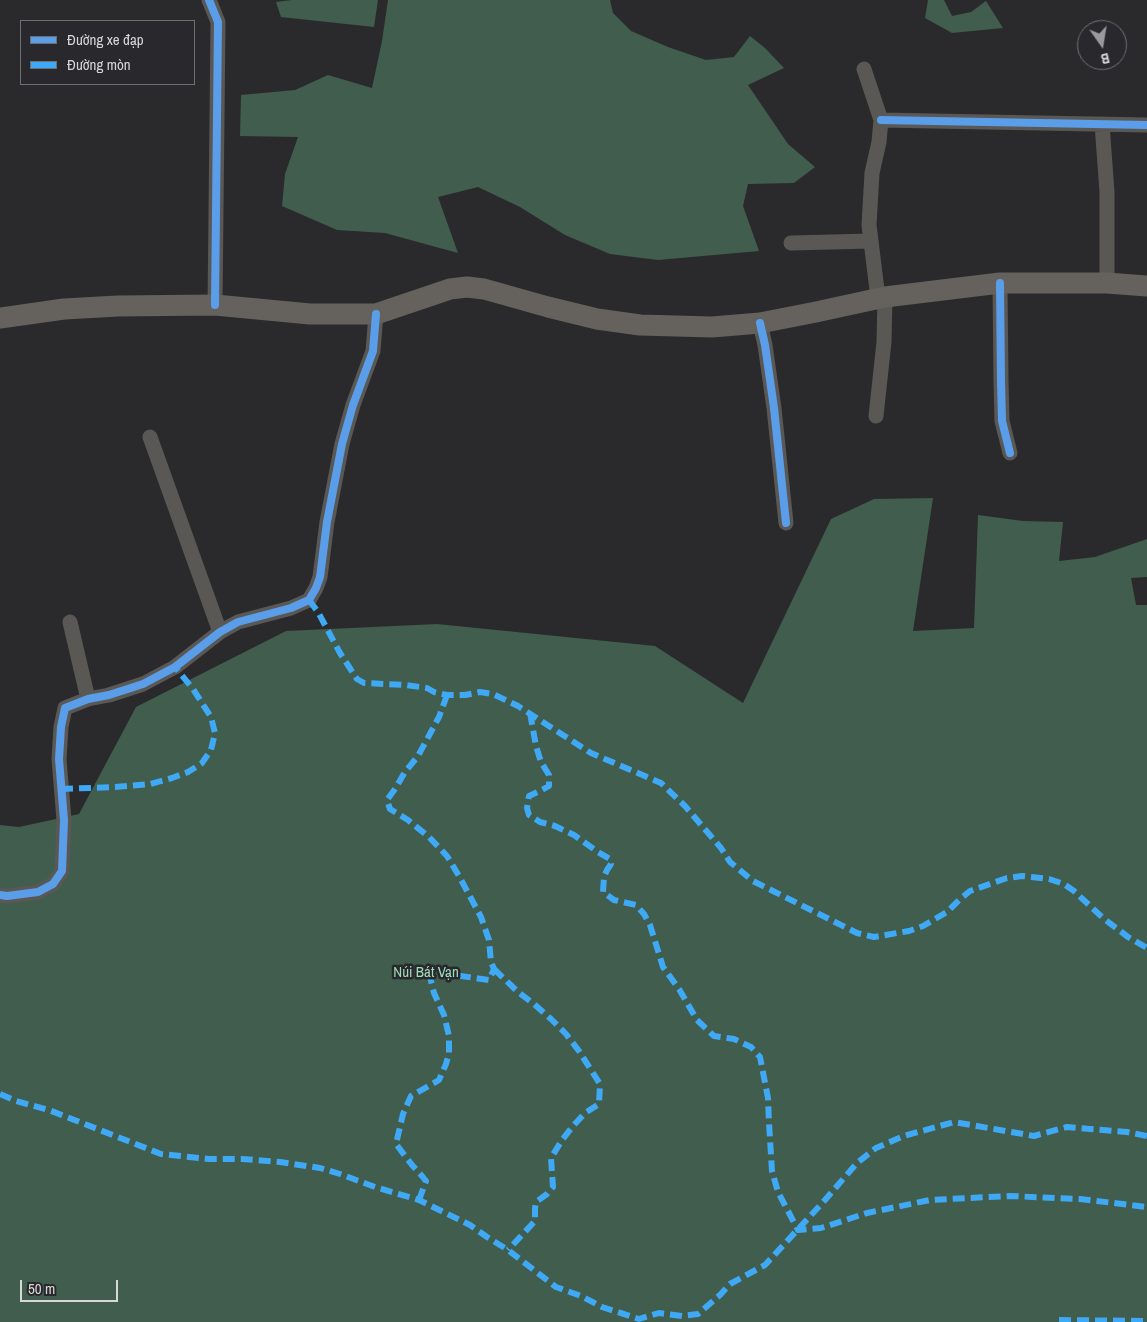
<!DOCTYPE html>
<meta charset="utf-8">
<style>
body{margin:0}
#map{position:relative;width:1147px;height:1322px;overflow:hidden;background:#2a2a2c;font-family:"Archivo Narrow",sans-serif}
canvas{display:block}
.legend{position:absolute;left:20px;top:20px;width:175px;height:65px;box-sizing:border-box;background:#29292d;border:1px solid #6f6f72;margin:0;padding:6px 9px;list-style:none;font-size:15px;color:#d7d7d9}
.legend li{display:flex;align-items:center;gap:10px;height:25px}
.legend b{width:25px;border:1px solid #6f6f72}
.north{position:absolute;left:1077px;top:20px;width:50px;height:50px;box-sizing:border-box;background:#29292d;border:1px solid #6f6f72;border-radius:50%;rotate:167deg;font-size:14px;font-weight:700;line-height:20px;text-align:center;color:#d7d7d9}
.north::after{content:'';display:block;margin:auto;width:18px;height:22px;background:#9a9a9c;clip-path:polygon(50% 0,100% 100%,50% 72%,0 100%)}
.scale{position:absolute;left:20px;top:1280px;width:98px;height:22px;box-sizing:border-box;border:2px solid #d7d7d9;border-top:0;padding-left:6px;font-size:15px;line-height:18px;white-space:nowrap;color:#d7d7d9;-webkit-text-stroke:4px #29292d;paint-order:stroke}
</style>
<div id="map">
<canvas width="1147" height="1322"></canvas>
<ul class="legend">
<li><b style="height:6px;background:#5a9eea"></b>Đường xe đạp</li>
<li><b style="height:6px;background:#3fa9f5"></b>Đường mòn</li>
</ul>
<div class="north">B</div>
<div class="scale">50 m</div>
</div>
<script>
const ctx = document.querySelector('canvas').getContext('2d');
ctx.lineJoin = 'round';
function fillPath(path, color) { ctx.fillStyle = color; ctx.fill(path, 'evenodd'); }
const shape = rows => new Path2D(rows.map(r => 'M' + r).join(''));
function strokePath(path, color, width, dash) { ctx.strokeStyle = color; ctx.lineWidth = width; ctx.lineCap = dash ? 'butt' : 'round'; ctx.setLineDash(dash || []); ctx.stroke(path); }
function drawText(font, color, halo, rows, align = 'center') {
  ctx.font = font + ' "Archivo Narrow",sans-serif'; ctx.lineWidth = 5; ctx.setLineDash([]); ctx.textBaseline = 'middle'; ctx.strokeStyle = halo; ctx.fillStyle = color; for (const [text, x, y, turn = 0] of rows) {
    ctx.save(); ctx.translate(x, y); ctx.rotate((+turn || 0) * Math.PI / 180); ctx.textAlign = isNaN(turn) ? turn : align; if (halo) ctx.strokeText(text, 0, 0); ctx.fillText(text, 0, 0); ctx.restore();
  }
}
const forest = shape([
 [292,0,378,0,374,27,281,17,276,2],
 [388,0,610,0,613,13,631,31,668,47,706,60,734,57,750,36,765,48,784,68,748,85,788,144,815,167,794,183,748,184,743,206,759,251,658,260,610,254,565,235,520,207,478,187,438,197,458,253,385,233,337,230,282,206,285,174,298,137,240,136,241,95,295,90,328,75,372,88,382,41],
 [928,0,944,0,952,16,971,12,986,1,1003,28,952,33,925,18],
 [933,498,913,631,974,628,978,515,1023,521,1063,522,1059,561,1095,557,1147,539,1147,577,1131,578,1136,605,1147,605,1147,1322,0,1322,0,825,19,827,79,814,136,707,286,631,437,624,655,646,743,703,831,519,874,499]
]);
const street = shape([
 [209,0,218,22,215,305],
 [864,69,881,120,879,142,872,173,869,225,878,298],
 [881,120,1147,125],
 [1102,124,1107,192,1107,283],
 [791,243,871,241],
 [1000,283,1001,381,1002,421,1010,453],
 [760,323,765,345,774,408,786,523],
 [876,416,884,342,885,297],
 [150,437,220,632],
 [70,622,88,699],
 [0,895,7,896,38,892,53,884,62,871,64,820,59,759,61,727,65,708,88,699,109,695,143,684,175,667,220,632,238,622,291,608,309,600,316,588,320,577,327,522,342,444,353,405,373,351,376,314]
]);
const secondary = shape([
 [0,318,64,309,118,306,215,305,310,314,376,314,450,289,467,287,484,289,548,307,597,319,640,325,712,327,760,323,816,312,885,297,1000,283,1107,283,1147,286]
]);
const quiet = shape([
 [309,600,318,612,340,653,357,679,364,683,406,685,427,688,434,692,447,695,465,695,480,692,493,694,518,706,591,753,661,783,685,806,721,848,730,862,753,881,857,933,874,937,909,931,923,926,947,912,959,900,970,891,1007,878,1022,876,1049,879,1064,884,1074,891,1103,918,1128,937,1147,948],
 [530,713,536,746,541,762,549,775,549,786,540,791,529,796,527,808,529,815,540,822,555,826,574,835,598,852,610,859,611,864,607,870,604,877,603,892,614,900,636,905,644,914,650,925,663,967,679,989,697,1020,714,1036,734,1039,751,1047,760,1057,768,1098,769,1123,772,1171,778,1192,798,1230,821,1228,867,1213,930,1200,1010,1196,1080,1199,1147,1207],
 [61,789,115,787,150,784,172,778,188,772,202,763,211,750,215,733,211,717,193,689,175,667],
 [494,969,518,992,534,1004,551,1019,566,1034,579,1051,600,1084,599,1104,585,1113,573,1126,562,1140,551,1158,553,1187,547,1194,536,1202,535,1208,535,1221,508,1250],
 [0,1094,16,1101,49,1110,161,1154,209,1159,242,1159,280,1162,320,1168,340,1174,375,1187,419,1200,470,1225,487,1237,508,1250,556,1287,581,1296,602,1307,639,1319,659,1313,682,1316,698,1314,720,1295,730,1284,765,1265,825,1200,857,1163,876,1148,904,1136,954,1122,1034,1136,1067,1127,1127,1132,1147,1136],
 [419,1200,426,1181,422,1176,412,1165,396,1144,403,1114,411,1096,439,1080,446,1064,449,1053,449,1036,444,1015,434,993,430,977,447,974,489,980,494,969,491,962,489,940,481,917,459,876,447,856,429,837,408,820,390,809,387,800,395,789,405,772,418,756,439,717,447,695],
 [1059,1320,1147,1321]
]);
const cycleway = shape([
 [209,0,218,22,215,305],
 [881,120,1147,125],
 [1000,283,1001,381,1002,421,1010,453],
 [760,323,765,345,774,408,786,523],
 [0,895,7,896,38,892,53,884,62,871,64,820,59,759,61,727,65,708,88,699,109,695,143,684,175,667,220,632,238,622,291,608,309,600,316,588,320,577,327,522,342,444,353,405,373,351,376,314]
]);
const parkNames = [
 ["Núi Bát Vạn",426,973]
];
fillPath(forest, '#405d4e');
strokePath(street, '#5a5855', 15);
strokePath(secondary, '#65625e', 21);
strokePath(quiet, '#3fa9f5', 6, [12, 6]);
strokePath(cycleway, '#5a9eea', 8);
drawText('15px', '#9edcba', '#29292d', parkNames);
</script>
